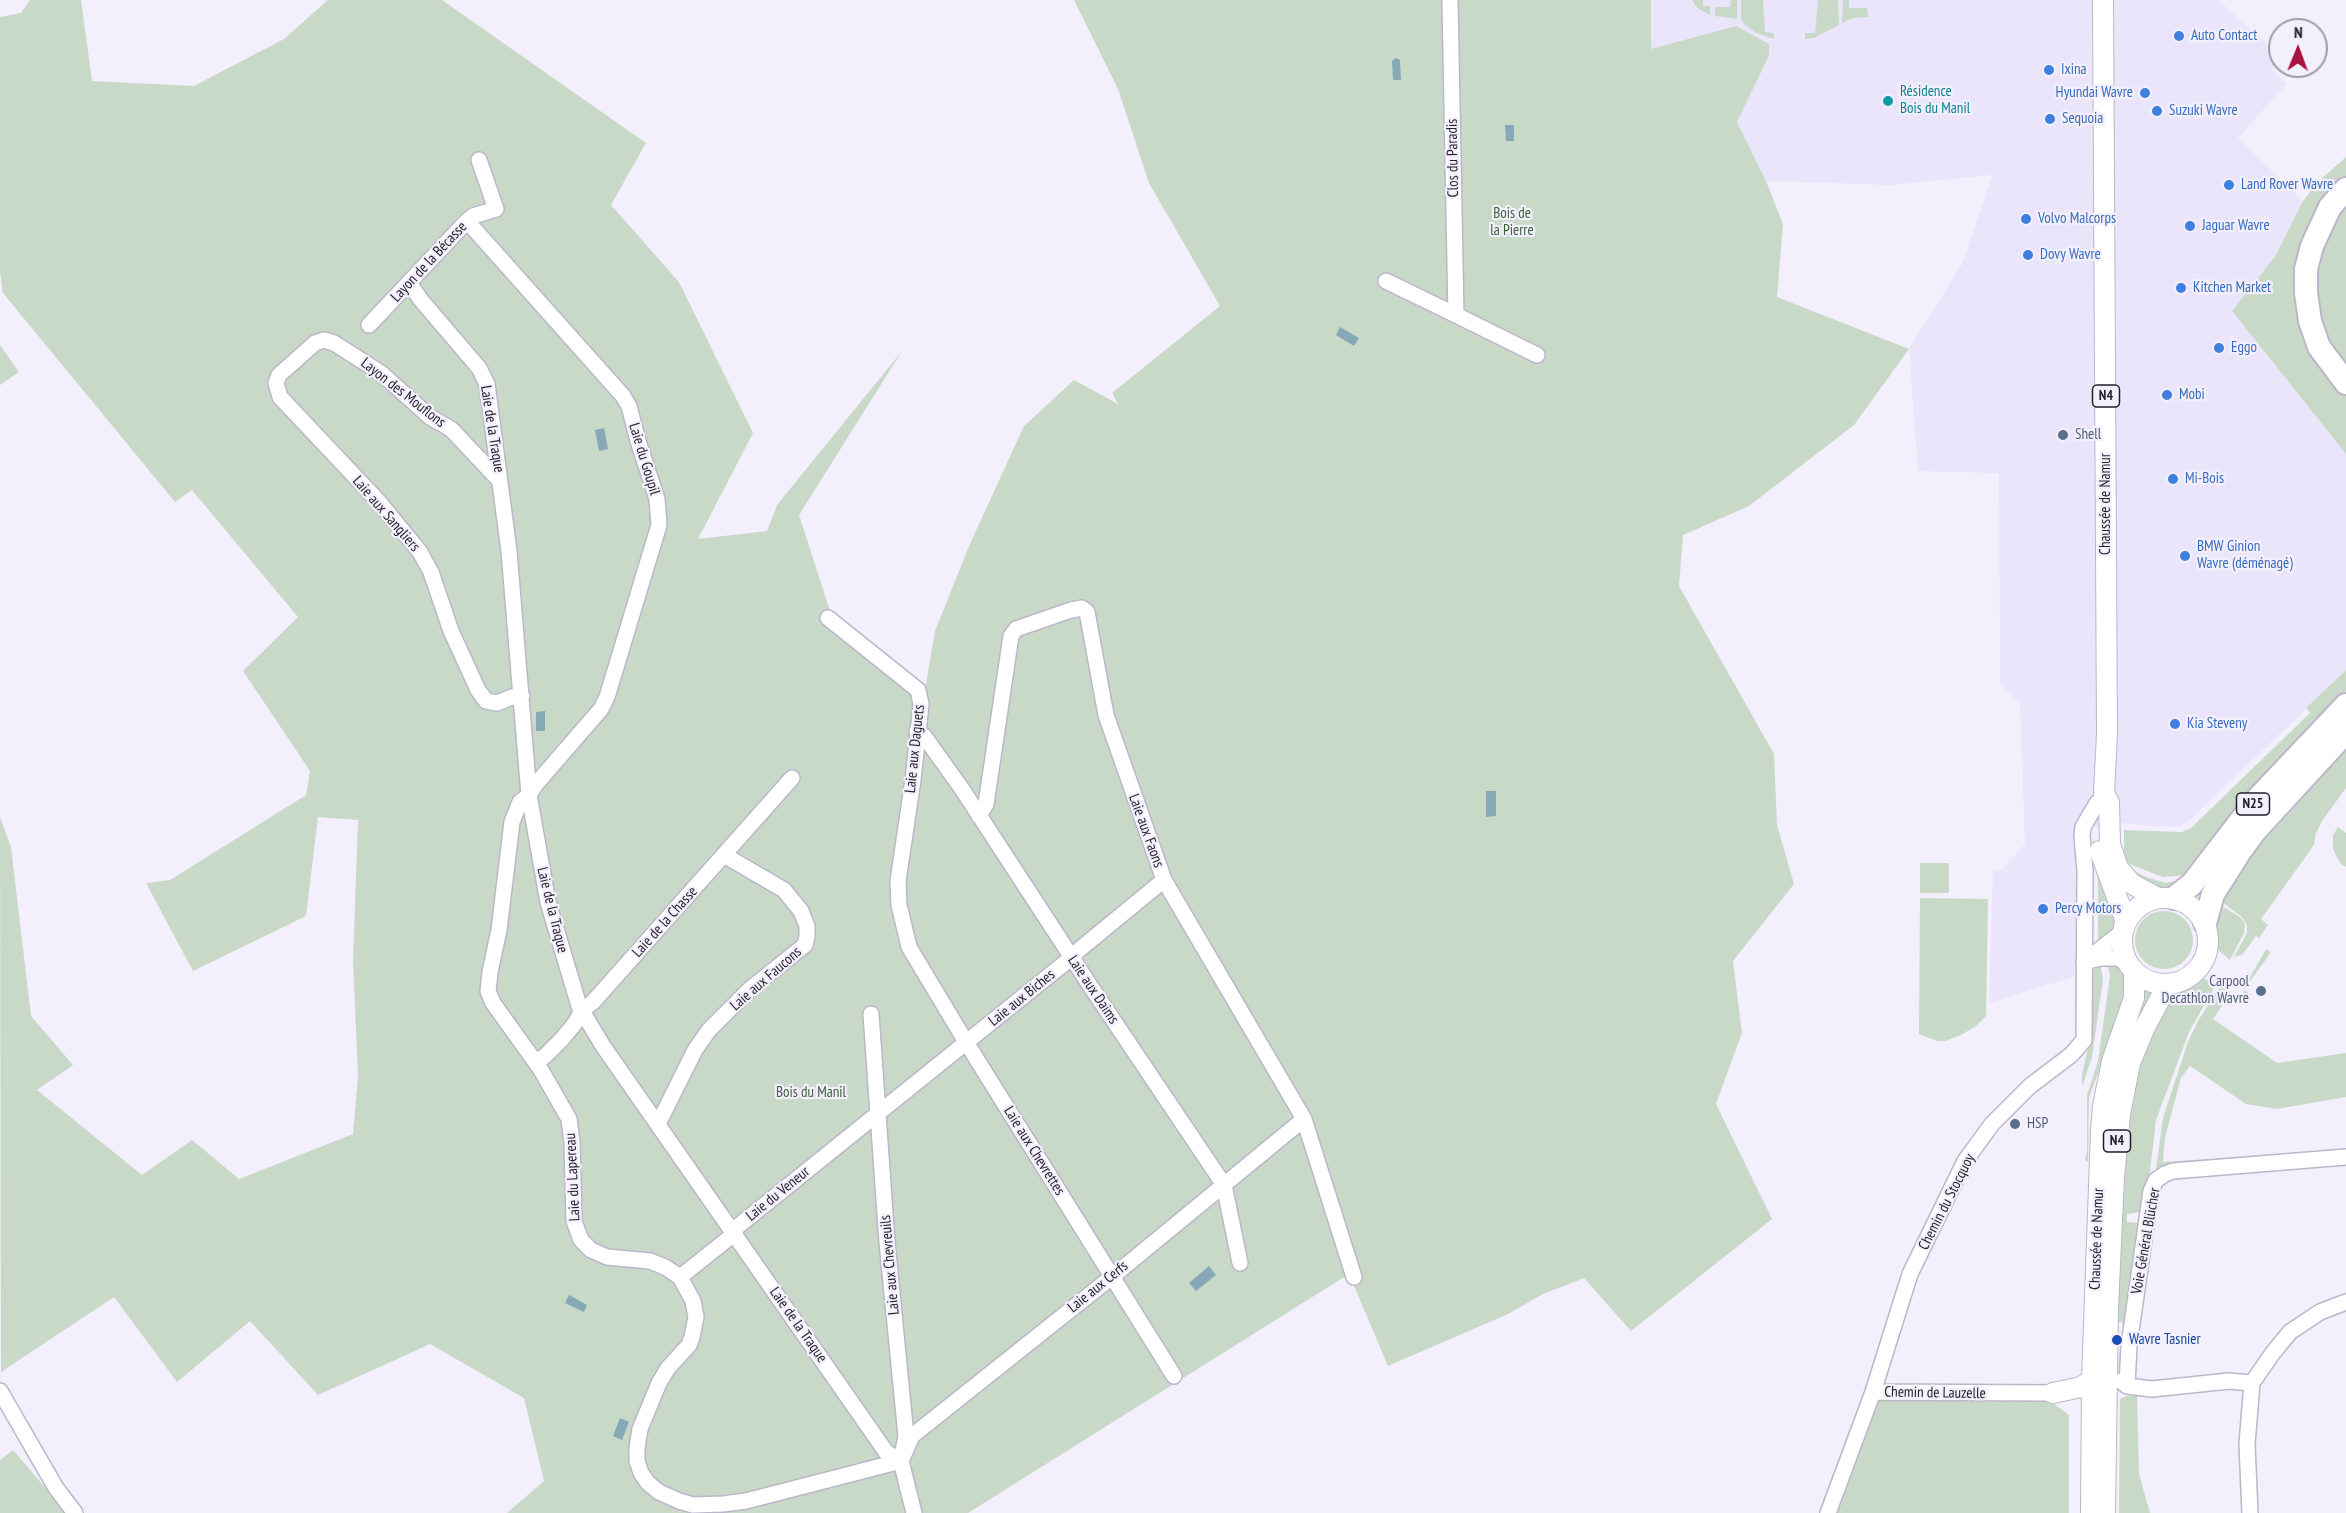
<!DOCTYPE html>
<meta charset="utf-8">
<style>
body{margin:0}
#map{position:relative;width:2346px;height:1513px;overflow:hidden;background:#f3effc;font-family:"PT Sans Narrow",sans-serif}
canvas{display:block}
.north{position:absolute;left:2268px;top:18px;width:60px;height:60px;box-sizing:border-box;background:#f3effc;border:2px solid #9f9ca6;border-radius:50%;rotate:1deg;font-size:16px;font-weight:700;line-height:24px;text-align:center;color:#211f26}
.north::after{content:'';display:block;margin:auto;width:21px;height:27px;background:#a91342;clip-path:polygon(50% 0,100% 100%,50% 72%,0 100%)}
</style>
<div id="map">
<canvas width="2346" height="1513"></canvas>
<div class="north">N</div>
</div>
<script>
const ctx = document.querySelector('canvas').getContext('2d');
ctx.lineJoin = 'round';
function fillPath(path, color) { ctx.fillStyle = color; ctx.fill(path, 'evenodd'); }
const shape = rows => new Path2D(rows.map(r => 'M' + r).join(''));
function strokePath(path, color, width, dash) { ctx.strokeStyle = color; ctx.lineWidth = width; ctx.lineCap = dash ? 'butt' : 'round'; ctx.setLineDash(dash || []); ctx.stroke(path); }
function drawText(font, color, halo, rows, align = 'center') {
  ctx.font = font + ' "PT Sans Narrow",sans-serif'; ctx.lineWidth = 4.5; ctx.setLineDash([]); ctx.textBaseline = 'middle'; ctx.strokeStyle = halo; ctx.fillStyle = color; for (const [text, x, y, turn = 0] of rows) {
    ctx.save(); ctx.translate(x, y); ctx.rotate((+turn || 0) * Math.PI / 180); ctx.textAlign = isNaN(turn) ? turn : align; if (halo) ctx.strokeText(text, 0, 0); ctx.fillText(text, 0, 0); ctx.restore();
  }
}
const built = shape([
 [1651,0,2218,0,2280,56,2272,69,2287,84,2238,138,2303,201,2276,255,2232,311,2346,454,2346,670,2189,821,2179,826,2164,827,2121,823,2081,829,2076,976,1989,1003,1993,870,2002,870,2025,844,2020,704,2000,684,1999,473,1918,471,1909,349,1962,264,1992,175,1891,185,1766,181,1737,122,1769,57,1651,49]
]);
const green = shape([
 [30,0,81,0,92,81,194,86,284,39,328,0,442,0,646,143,611,205,679,282,753,433,698,539,767,531,777,505,902,351,799,515,831,614,925,690,935,631,969,546,1024,426,1074,380,1118,404,1112,393,1220,306,1149,183,1118,89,1074,0,1651,0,1651,49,1736,26,1769,44,1769,56,1737,122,1766,181,1783,224,1777,297,1909,349,1854,425,1749,506,1683,535,1679,586,1774,754,1777,825,1794,884,1733,961,1742,1033,1716,1104,1772,1219,1631,1331,1584,1278,1543,1294,1508,1314,1388,1366,1349,1274,968,1513,507,1513,544,1481,524,1398,430,1344,318,1395,250,1321,177,1382,114,1297,1,1372,0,817,11,847,31,1016,73,1065,37,1090,142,1175,192,1140,239,1179,353,1134,358,1077,353,961,358,820,318,817,306,916,193,971,146,883,170,880,306,795,310,771,243,671,298,617,192,490,175,502,3,293,0,272,0,17,21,13],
 [1692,0,1703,0,1703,6,1710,6,1710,15,1697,8],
 [1731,0,1737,0,1737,19,1715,16,1715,7,1730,7],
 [1741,0,1763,0,1765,32,1774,33,1774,39,1756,33,1744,24,1741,20],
 [1818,0,1838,0,1839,25,1814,38,1805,39,1805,33,1815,33],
 [1843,0,1849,0,1849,8,1867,8,1868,17,1853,18,1842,23],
 [2346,157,2346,182,2300,278,2337,385,2346,395,2346,454,2232,311,2276,255,2303,201,2318,182],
 [2346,204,2346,367,2328,338,2319,315,2316,283,2321,249,2330,227],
 [0,345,19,372,0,385],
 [2346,670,2346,691,2222,825,2195,859,2193,868,2188,875,2163,877,2129,864,2125,859,2124,852,2124,830,2182,832,2191,828,2310,713,2306,708],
 [2346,751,2346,788,2322,821,2316,833,2314,845,2261,919,2268,925,2259,938,2256,936,2243,954,2234,957,2247,933,2247,925,2241,916,2219,900,2250,856],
 [2338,827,2346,833,2346,867,2340,863,2333,849,2333,835],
 [2093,836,2095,860,2117,921,2115,928,2098,942,2098,880,2092,849],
 [1920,863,1949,863,1949,893,1920,893],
 [2127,867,2146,877,2166,883,2183,879,2172,890,2155,890],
 [1920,898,1988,899,1986,1016,1976,1026,1961,1035,1945,1041,1937,1041,1919,1034],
 [2215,902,2240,917,2245,924,2244,933,2230,960,2217,949,2213,924],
 '2135 940a29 29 0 1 1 58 0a29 29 0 1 1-58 0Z',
 [2266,949,2271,952,2244,990,2251,995,2243,1005,2244,988],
 [2107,961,2116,963,2122,970,2126,983,2126,995,2089,1098,2088,1162,2085,1160,2087,1151,2087,1095,2098,1061,2110,976],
 [2100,963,2103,979,2092,1057,2082,1087,2082,1074,2088,1048,2091,1046,2090,974],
 [2203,979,2218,981,2189,1032,2156,1120,2150,1171,2141,1212,2127,1214,2127,1222,2140,1223,2124,1332,2122,1322,2116,1321,2124,1160,2128,1113,2135,1081,2144,1051,2173,992],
 [2222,983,2227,986,2231,995,2233,1006,2225,1001,2213,1019,2277,1063,2346,1053,2346,1097,2277,1109,2246,1104,2190,1066,2181,1078,2165,1137,2163,1162,2346,1150,2156,1169,2163,1118,2188,1042,2198,1021],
 [2145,987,2154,991,2111,1100,2142,989],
 [2137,1395,2139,1474,2150,1513,2119,1513,2120,1399,2126,1396],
 [1884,1398,2036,1399,2054,1404,2069,1415,2069,1513,1835,1513,1876,1403],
 [13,1450,67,1513,0,1513,0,1460]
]);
const water = shape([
 [1396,58,1400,60,1401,80,1393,80,1392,61],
 [1505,125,1514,125,1514,141,1506,141],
 [1340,327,1359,338,1354,346,1336,335],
 [604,428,608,449,599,451,595,430],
 [545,711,545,731,536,731,536,712],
 [1486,791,1496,791,1496,816,1486,817],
 [1209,1266,1216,1275,1196,1291,1189,1283],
 [569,1295,587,1305,584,1312,565,1303],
 [620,1418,629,1422,622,1440,613,1436]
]);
const minor = shape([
 [467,221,623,396,629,406,638,441,657,499,659,525,607,697,601,709,536,784,529,795,520,802,512,822,499,930,490,972,488,991,493,1003,541,1070,569,1119,572,1142,574,1221,581,1240,591,1250,607,1257,650,1261,665,1267,680,1277,693,1301,696,1317,692,1337,689,1345,668,1368,659,1383,640,1429,637,1448,637,1461,641,1473,648,1483,659,1492,679,1501,693,1505,723,1504,746,1501,901,1461],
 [1386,281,1456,315,1450,0],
 [409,283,421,300,479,368,487,384,509,551,529,795,548,902,579,1006,603,1046,886,1452,901,1461],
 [1456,315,1537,355],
 [369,325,467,221,473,216,496,209,479,160],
 [499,480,451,429,430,417,381,373,334,343,324,340,315,343,279,375,276,383,280,397,379,502,420,552,431,572,451,631,478,690,486,701,497,703,512,697,522,696],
 [828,618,918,690,921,704,913,780,898,881,899,905,909,947,966,1042,1174,1376],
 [917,731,924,736,962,789,1091,987,1224,1185,1240,1263],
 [979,816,986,804,1011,636,1016,629,1071,610,1082,608,1087,612,1106,715,1164,880,1304,1119,1354,1277],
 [2084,962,2122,932],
 [2084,962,2101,958,2117,958,2127,962],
 [871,1014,887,1242,906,1436,901,1461,914,1513],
 [535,1060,544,1057,562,1039,576,1022,581,1011,593,1002,792,778],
 [658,1124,695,1050,709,1030,750,989,805,945,807,937,807,926,801,911,784,890,724,855],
 [680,1277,734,1234,737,1227,1071,958,1080,949,1164,880],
 [2121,1381,2127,1386,2152,1389,2229,1381,2252,1383,2272,1354,2290,1332,2320,1312,2346,1302],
 [2127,1386,2129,1345,2151,1191,2156,1180,2165,1174,2173,1171,2346,1157],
 [0,1391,56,1488,75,1513],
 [1873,1392,2053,1393],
 [901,1461,912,1436,1113,1276,1304,1119],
 [1828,1513,1873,1392,1910,1274,1965,1161,1992,1124,2030,1086,2071,1055,2084,1040,2085,871,2082,836,2083,827,2097,803],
 [2250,1513,2247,1444,2252,1383]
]);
const major = shape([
 [2103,0,2107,734,2104,793,2109,803,2110,844,2118,868,2132,884,2158,898],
 [2100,851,2126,922],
 '2122 941a43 43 0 1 1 86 0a43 43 0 1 1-86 0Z',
 [2053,1393,2081,1387,2092,1380],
 [2091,1513,2092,1380,2101,1131,2103,1106,2112,1061,2134,998,2134,971],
 [2105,1513,2108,1308,2114,1177,2120,1114,2130,1063,2145,1027,2168,984]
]);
const highway = shape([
 [2346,189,2330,207,2312,246,2306,269,2306,293,2310,321,2319,347,2346,383],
 [2174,898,2192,884,2259,797,2346,705],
 [2205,923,2213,894,2239,853,2255,831,2346,732]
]);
const markers = [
 [2179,36,6,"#3f7fe0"],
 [2049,70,6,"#3f7fe0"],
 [2145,93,6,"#3f7fe0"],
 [1888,101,6,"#0f9aa8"],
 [2157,111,6,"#3f7fe0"],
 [2050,119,6,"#3f7fe0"],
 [2229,185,6,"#3f7fe0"],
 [2026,219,6,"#3f7fe0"],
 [2190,226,6,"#3f7fe0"],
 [2028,255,6,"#3f7fe0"],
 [2181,288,6,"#3f7fe0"],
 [2219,348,6,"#3f7fe0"],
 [2167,395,6,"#3f7fe0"],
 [2063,435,6,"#5c6f8a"],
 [2173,479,6,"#3f7fe0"],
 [2185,556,6,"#3f7fe0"],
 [2175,724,6,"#3f7fe0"],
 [2043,909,6,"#3f7fe0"],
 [2261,991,6,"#5c6f8a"],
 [2015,1124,6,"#5c6f8a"],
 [2117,1340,6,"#1a4fb4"]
];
const shields = [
 [2106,396,27],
 [2253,804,33],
 [2117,1141,27]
];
const shieldNames = [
 ["N4",2106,396],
 ["N25",2253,804],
 ["N4",2117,1141]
];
const shopNames = [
 ["Auto Contact",2191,36],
 ["Ixina",2061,70],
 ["Hyundai Wavre",2133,93,"right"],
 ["Suzuki Wavre",2169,111],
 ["Sequoia",2062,119],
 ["Land Rover Wavre",2241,185],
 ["Volvo Malcorps",2038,219],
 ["Jaguar Wavre",2202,226],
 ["Dovy Wavre",2040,255],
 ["Kitchen Market",2193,288],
 ["Eggo",2231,348],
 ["Mobi",2179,395],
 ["Mi-Bois",2185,479],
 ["BMW Ginion",2197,547],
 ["Wavre (déménagé)",2197,564],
 ["Kia Steveny",2187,724],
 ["Percy Motors",2055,909]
];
const cultureNames = [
 ["Résidence",1900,92],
 ["Bois du Manil",1900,109]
];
const streetNames = [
 ["Clos du Paradis",1453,158,-91],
 ["Layon de la Bécasse",429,262,-47],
 ["Layon des Mouflons",403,393,38],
 ["Laie de la Traque",492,429,81],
 ["Laie du Goupil",644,459,73],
 ["Chaussée de Namur",2106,504,-90],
 ["Laie aux Sangliers",386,514,49],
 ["Laie aux Daguets",915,749,-84],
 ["Laie aux Faons",1146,831,70],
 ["Laie de la Traque",552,910,76],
 ["Laie de la Chasse",665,922,-48],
 ["Laie aux Faucons",766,979,-41],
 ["Laie aux Daims",1093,990,56],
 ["Laie aux Biches",1022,998,-39],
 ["Laie aux Chevrettes",1034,1151,58],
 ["Laie du Lapereau",573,1177,-93],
 ["Laie du Veneur",778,1194,-39],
 ["Chemin du Stocquoy",1947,1202,-63],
 ["Chaussée de Namur",2097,1239,-88],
 ["Voie Général Blücher",2146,1241,-80],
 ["Laie aux Chevreuils",890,1265,-95],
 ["Laie aux Cerfs",1098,1287,-39],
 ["Laie de la Traque",798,1325,55],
 ["Chemin de Lauzelle",1935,1393,1]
];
const parkNames = [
 ["Bois de",1512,214],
 ["la Pierre",1512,231],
 ["Bois du Manil",811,1093]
];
const serviceNames = [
 ["Shell",2075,435],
 ["Carpool",2249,982,"right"],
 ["Decathlon Wavre",2249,999,"right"],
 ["HSP",2027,1124]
];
const transitNames = [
 ["Wavre Tasnier",2129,1340]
];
fillPath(built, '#ebe5fc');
fillPath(green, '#c9d9c8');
fillPath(water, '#87a8b7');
strokePath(minor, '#bcb6ca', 18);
strokePath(major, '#bcb6ca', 22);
strokePath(highway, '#bcb6ca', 26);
strokePath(minor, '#fff', 15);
strokePath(major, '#fff', 20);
strokePath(highway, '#fff', 22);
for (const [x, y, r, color] of markers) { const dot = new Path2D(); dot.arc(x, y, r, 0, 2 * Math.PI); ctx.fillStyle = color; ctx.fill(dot); strokePath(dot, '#f3effc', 2); }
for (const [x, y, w] of shields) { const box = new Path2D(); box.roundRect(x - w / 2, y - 11, w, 22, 4.5); ctx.fillStyle = '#f3effc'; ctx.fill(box); strokePath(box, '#211f26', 1.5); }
drawText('bold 14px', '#211f26', null, shieldNames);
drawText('15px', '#366cbe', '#f3effc', shopNames, 'left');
drawText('15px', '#0d838f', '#f3effc', cultureNames, 'left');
drawText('15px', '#211f26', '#f3effc', streetNames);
drawText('15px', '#3c613c', '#f3effc', parkNames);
drawText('15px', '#4e5e75', '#f3effc', serviceNames, 'left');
drawText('15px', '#164399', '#f3effc', transitNames, 'left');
</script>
